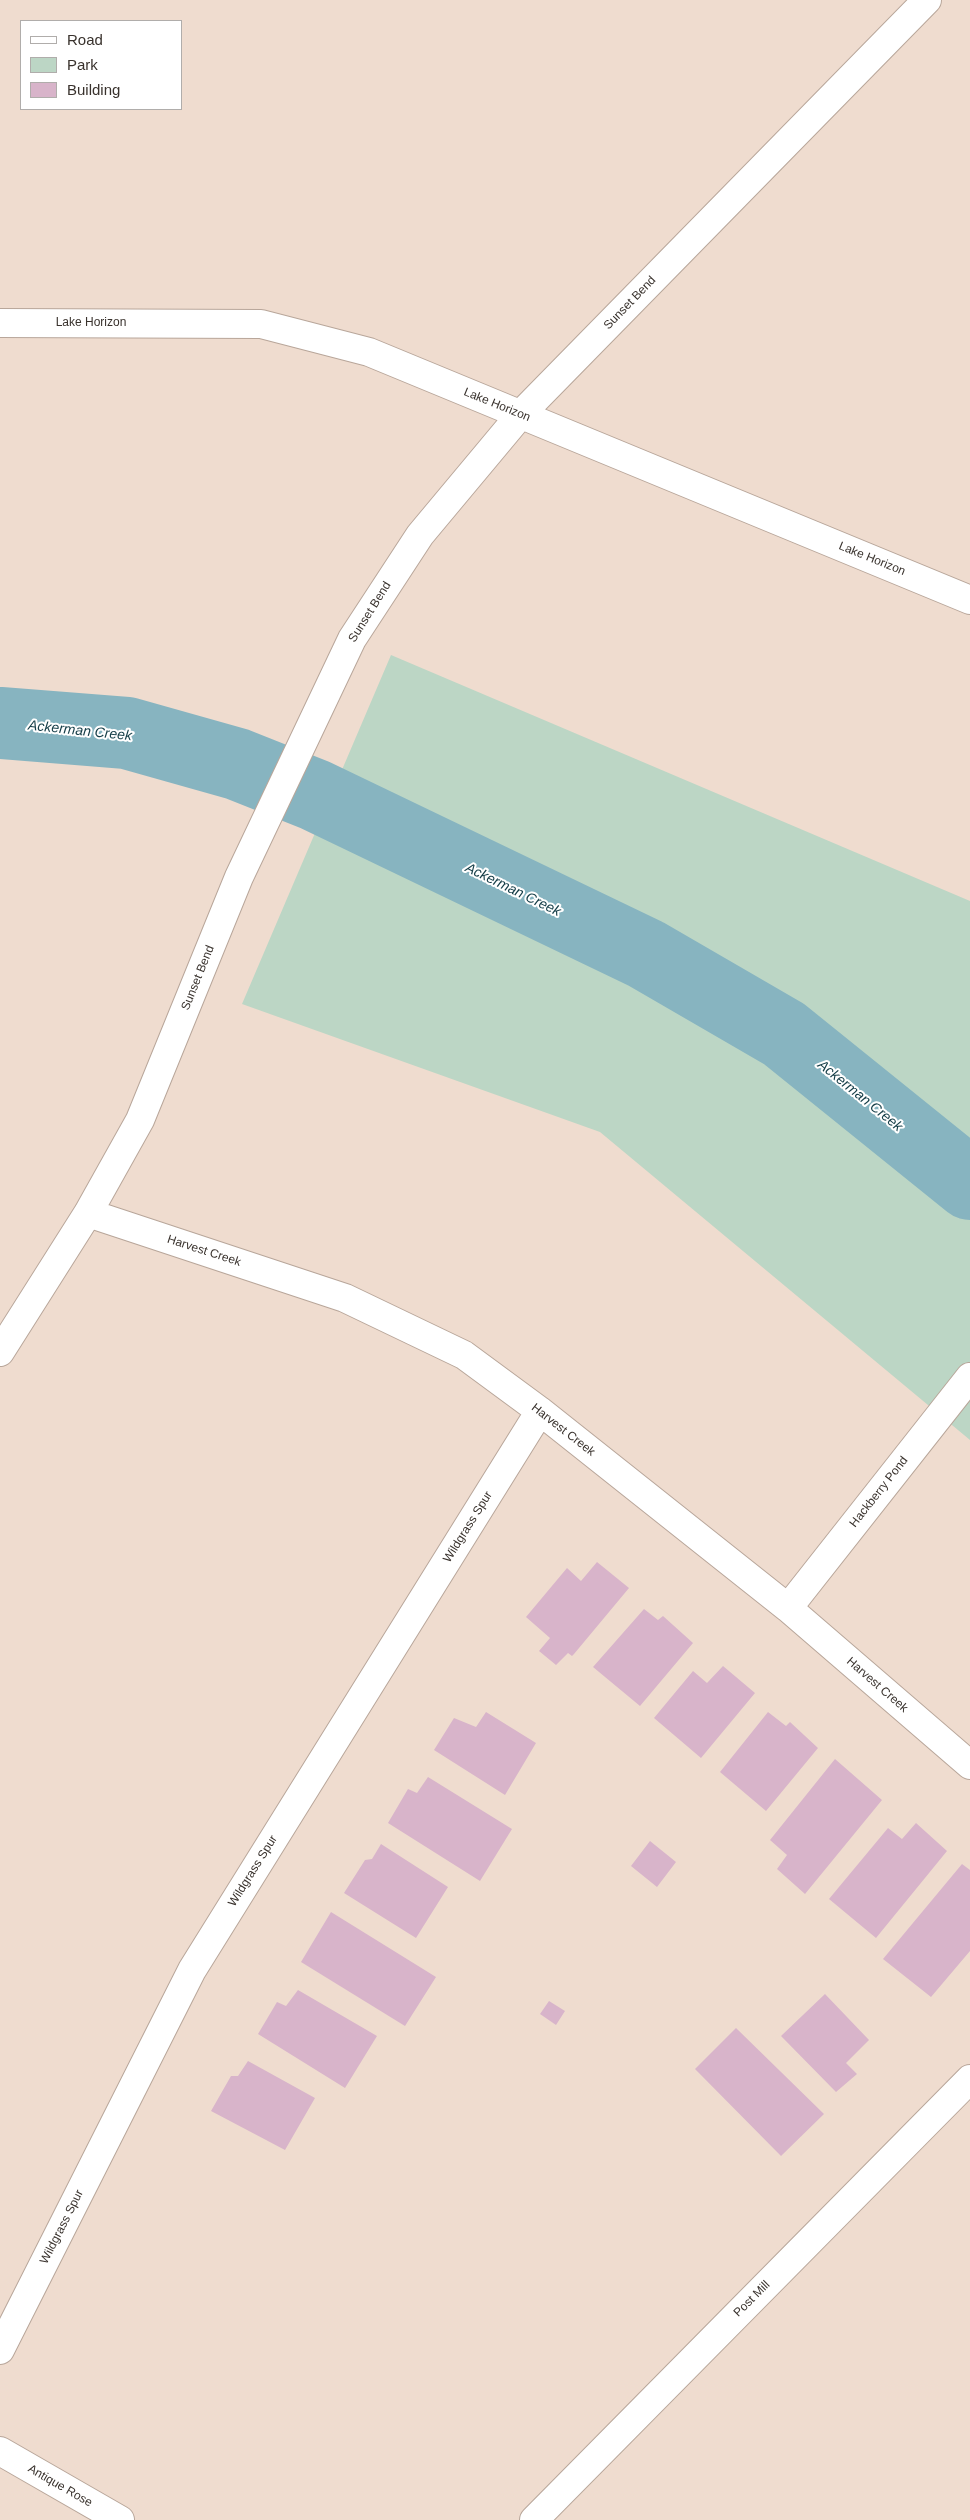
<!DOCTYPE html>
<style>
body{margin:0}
#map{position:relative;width:970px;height:2520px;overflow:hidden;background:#efdccf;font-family:Arial,sans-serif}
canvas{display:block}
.legend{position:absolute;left:20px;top:20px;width:162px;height:90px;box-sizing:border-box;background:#fff;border:1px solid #b0adab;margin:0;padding:6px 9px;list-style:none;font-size:15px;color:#39322d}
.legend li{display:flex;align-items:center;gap:10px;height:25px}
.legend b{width:25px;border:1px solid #b0adab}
</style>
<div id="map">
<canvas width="970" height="2520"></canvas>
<ul class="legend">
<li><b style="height:6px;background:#fff"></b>Road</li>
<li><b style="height:14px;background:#bcd6c5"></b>Park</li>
<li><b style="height:14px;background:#d8b4ca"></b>Building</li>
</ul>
</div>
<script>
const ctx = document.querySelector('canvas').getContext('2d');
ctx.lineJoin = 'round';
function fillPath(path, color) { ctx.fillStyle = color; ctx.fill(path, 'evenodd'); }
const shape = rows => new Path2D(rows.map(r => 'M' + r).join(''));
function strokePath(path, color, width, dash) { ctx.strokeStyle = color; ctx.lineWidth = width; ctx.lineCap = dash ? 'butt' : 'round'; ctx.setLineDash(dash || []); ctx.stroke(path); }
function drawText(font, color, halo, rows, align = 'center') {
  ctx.font = font + ' Arial,sans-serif'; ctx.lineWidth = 4; ctx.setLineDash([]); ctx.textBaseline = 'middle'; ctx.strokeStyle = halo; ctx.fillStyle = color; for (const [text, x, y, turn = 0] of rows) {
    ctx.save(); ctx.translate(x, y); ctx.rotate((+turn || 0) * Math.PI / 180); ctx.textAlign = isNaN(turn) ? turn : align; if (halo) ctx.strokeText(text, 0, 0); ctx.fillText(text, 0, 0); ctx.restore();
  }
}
const green = shape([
 [391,655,970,901,970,1440,600,1132,242,1004]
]);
const river = shape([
 [0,723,127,733,237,764,315,795,646,954,784,1034,970,1184]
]);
const building = shape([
 [597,1562,629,1588,574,1654,572,1656,568,1653,556,1665,539,1651,550,1638,526,1617,567,1568,581,1581],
 [644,1609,658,1620,663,1616,693,1643,640,1706,593,1667],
 [723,1666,755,1693,701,1758,654,1718,693,1671,707,1683],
 [486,1712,536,1743,505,1795,434,1750,454,1718,476,1727],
 [768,1712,786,1726,790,1722,818,1748,766,1811,720,1772],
 [835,1759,882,1800,805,1894,777,1869,787,1855,770,1840],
 [428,1777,512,1829,480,1881,388,1823,408,1789,417,1793],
 [916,1823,947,1851,876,1938,829,1899,888,1828,902,1839],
 [650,1841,676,1862,657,1887,631,1866],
 [381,1844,448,1887,416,1938,344,1893,365,1860,372,1859],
 [962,1864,970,1870,970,1951,931,1997,883,1959],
 [331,1912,436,1977,405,2026,301,1962],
 [298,1990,377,2036,345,2088,258,2034,277,2002,286,2006],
 [825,1994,869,2040,846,2063,857,2074,836,2092,781,2036],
 [549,2001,565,2011,556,2025,540,2014],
 [736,2028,824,2114,781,2156,695,2069],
 [248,2061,315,2098,285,2150,211,2111,231,2076,238,2076]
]);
const minor = shape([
 [0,323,261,324,369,352,970,600],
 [88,1213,345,1298,464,1355,540,1411,788,1608,970,1765],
 [0,1352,88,1213,140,1120,239,877,352,639,420,535,521,414,927,0],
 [788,1608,970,1377],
 [0,2350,192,1970,540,1411],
 [0,2451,120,2520],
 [534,2520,970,2079]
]);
const streetNames = [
 ["Sunset Bend",630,303,-46],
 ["Lake Horizon",91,323],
 ["Lake Horizon",497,405,22],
 ["Lake Horizon",872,559,22],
 ["Sunset Bend",370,612,-58],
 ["Sunset Bend",198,978,-68],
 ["Harvest Creek",204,1251,18],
 ["Harvest Creek",563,1430,38],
 ["Hackberry Pond",879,1492,-52],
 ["Wildgrass Spur",468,1527,-58],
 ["Harvest Creek",877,1685,41],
 ["Wildgrass Spur",253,1871,-58],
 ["Wildgrass Spur",62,2227,-63],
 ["Post Mill",752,2299,-45],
 ["Antique Rose",60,2486,30]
];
const waterNames = [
 ["Ackerman Creek",80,731,6],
 ["Ackerman Creek",513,890,26],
 ["Ackerman Creek",860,1096,39]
];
fillPath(green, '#bcd6c5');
strokePath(river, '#87b4c0', 72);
fillPath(building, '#d8b4ca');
strokePath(minor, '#b8a69a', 30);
strokePath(minor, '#fff', 28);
drawText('12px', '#39322d', '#fff', streetNames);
drawText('italic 14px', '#133c46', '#fff', waterNames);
</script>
